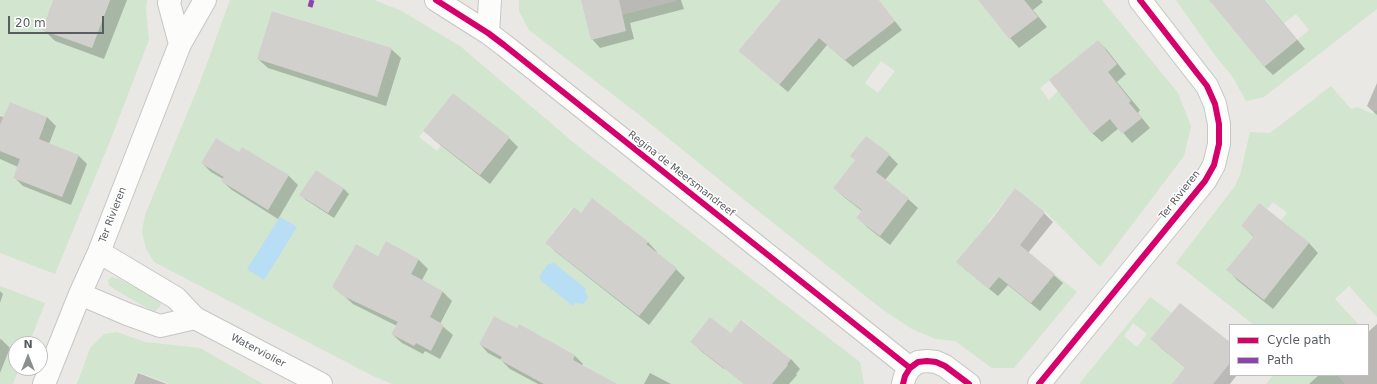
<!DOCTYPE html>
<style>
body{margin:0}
#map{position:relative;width:1377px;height:384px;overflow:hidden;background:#e9e8e4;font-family:"DejaVu Sans",sans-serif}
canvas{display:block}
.legend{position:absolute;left:1229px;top:324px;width:140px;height:52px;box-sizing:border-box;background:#fff;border:1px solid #bdbec0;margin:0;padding:5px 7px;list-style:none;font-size:12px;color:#595d61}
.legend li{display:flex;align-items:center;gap:8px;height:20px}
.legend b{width:20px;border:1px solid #bdbec0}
.north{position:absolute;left:8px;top:336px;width:40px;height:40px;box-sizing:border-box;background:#fff;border:1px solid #bdbec0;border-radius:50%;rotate:0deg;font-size:11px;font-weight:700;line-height:16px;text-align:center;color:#595d61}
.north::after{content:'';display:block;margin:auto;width:14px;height:18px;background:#8b8e8f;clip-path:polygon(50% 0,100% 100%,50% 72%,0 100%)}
.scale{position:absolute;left:8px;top:16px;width:96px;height:18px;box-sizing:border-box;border:2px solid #595d61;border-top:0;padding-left:5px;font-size:12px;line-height:14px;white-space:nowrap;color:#595d61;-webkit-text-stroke:3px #fff;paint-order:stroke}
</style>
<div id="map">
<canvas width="1377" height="384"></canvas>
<ul class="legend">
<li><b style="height:5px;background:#d6006c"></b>Cycle path</li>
<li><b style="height:5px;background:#8e44ad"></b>Path</li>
</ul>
<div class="north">N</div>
<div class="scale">20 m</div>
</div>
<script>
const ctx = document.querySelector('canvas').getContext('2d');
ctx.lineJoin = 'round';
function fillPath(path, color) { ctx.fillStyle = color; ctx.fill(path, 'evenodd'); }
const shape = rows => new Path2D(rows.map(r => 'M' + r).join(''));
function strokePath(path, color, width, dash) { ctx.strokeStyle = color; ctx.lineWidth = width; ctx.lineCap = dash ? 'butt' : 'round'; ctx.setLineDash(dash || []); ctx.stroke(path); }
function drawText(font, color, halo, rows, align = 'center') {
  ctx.font = font + ' "DejaVu Sans",sans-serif'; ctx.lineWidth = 3; ctx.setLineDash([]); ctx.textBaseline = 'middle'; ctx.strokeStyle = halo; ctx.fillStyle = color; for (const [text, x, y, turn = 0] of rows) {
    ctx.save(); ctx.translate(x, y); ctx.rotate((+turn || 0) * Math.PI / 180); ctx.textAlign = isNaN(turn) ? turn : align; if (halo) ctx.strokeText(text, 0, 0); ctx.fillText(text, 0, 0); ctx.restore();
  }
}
const green = shape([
 [0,0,53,0,42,30,92,48,110,0,147,0,146,9,149,40,110,141,55,274,0,253,0,151,20,159,13,178,62,197,79,155,39,139,47,117,10,102,4,116,0,115],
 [230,0,374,0,400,10,460,46,579,147,860,362,864,384,772,384,784,368,785,369,788,365,787,364,791,359,742,320,731,333,710,317,690,342,761,384,582,384,590,369,573,360,575,355,519,325,517,328,494,316,479,344,502,357,500,360,544,384,392,384,373,376,154,262,146,249,142,231,145,215,199,85],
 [273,11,392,48,377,97,257,59],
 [453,93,510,137,480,175,441,145,437,151,419,137],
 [216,138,239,152,242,147,289,175,268,210,221,181,223,177,201,163],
 [316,170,344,188,328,213,313,203],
 [592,198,648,241,646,244,676,268,639,316,545,243,573,207,581,213],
 [386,241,419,259,411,274,443,291,430,317,444,325,431,350,416,343,391,334,398,321,332,288,356,244,378,256],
 [519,0,592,0,622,15,676,1,676,0,781,0,738,51,779,85,819,38,835,52,846,39,864,7,882,32,895,21,879,0,978,0,1009,39,1038,17,1025,1,1025,0,1102,0,1178,93,1191,126,1184,156,1100,267,1034,200,1045,212,1015,188,988,222,994,227,999,277,1031,303,1055,274,1077,292,1014,368,992,368,955,341,936,339,912,329,883,310,752,206,642,117,529,30,519,11],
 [1098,40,1117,64,1108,72,1131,100,1129,103,1141,118,1122,134,1110,119,1058,91,1049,100,1040,88],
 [881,61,895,71,878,93,865,83],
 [855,160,876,172,909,198,880,236,856,218,862,210,833,188],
 [1176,0,1216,0,1212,4,1264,67,1309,30,1296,14,1283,24,1264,0,1377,0,1377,9,1264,97,1246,101,1232,76,1214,54],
 [1331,86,1351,109,1357,107,1373,114,1375,110,1377,111,1377,317,1349,286,1335,299,1359,325,1254,325,1176,263,1235,186,1240,175,1250,132,1270,133],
 [1273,202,1287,213,1281,220,1309,243,1264,300,1227,270,1254,236,1241,226,1259,203,1267,209],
 [111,277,119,279,155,297,161,303,160,307,154,312,114,289,109,285,108,280],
 [0,286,45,303,29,344,16,344,16,368,19,368,13,384,0,384,0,342,2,338,0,337],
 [1150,297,1172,313,1150,339,1185,367,1177,377,1186,384,1079,384],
 [1133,323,1147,334,1137,347,1124,336],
 [117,332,145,342,200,348,263,384,170,384,138,372,133,384,77,384,90,348,104,334],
 [1273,375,1337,375,1345,384,1266,384]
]);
const water = shape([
 [280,217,297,227,264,280,247,269],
 [554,263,586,289,585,292,588,297,586,301,583,304,575,303,573,306,540,280,540,275,548,264]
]);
const shadow = shape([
 [54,0,127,0,104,59,55,41,43,29],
 [583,0,681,0,684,9,630,23,634,39,600,48,592,39],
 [782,0,878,0,902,30,853,67,827,45,788,92,739,51],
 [979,0,1041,0,1043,2,1033,10,1047,27,1019,48,1010,38],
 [1217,0,1264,0,1305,49,1273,75,1264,66],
 [1098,41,1107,50,1126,74,1117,82,1140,110,1138,113,1150,128,1132,143,1119,128,1102,142,1092,133],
 [391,49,401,58,386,106,268,68,258,59],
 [1377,83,1377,115,1367,106],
 [453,94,509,138,518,147,490,184,434,140,425,131],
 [0,116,4,117,47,117,56,126,49,144,78,155,87,164,71,205,23,186,14,177,18,167,0,159],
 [242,148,289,176,298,185,278,219,232,190,222,181,223,179,211,172,202,163,239,153],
 [889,155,898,164,885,180,908,199,918,208,890,245,867,227,858,217,862,211,844,197,834,188],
 [316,171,344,189,349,194,334,218,306,200,301,195],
 [1260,204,1309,243,1318,253,1273,309,1237,280,1228,270,1254,237,1242,226],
 [1044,213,1053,222,1028,253,1063,283,1040,311,1008,285,998,296,966,270,958,262],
 [581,214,648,242,657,252,656,253,676,269,685,278,649,325,556,252,547,243],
 [379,257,419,260,428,269,422,280,443,292,452,301,440,324,453,335,440,359,425,351,423,354,402,343,392,334,397,326,353,304,334,287],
 [0,291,3,294,0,303],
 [1377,324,1377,384,1309,384,1319,375,1368,375,1368,332],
 [0,338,10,348,0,373],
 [1152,339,1230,344,1230,375,1237,375,1230,384,1186,384,1186,368,1161,348],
 [691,341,791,359,800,369,796,374,797,375,789,384,760,384,730,361,724,369,701,351],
 [480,344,575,356,583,364,582,366,595,384,538,384,510,369,501,360,488,353],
 [138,373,167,384,134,384],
 [650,373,671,384,644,384]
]);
const building = shape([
 [53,0,110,0,92,48,42,30],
 [581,0,619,0,626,31,591,40],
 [781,0,879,0,895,21,845,60,819,38,779,85,738,51],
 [978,0,1024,0,1038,17,1009,39],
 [1209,0,1264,0,1297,40,1264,67],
 [272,11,392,48,377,97,257,59],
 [1098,40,1117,64,1108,72,1131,101,1129,103,1142,118,1122,134,1110,119,1092,134,1049,80],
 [453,93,510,137,480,175,423,131],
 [10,102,47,117,39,139,79,155,62,197,13,178,20,159,0,151,0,125],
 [866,136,890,154,876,172,909,198,880,236,856,218,862,210,833,188,855,160,850,156],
 [216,138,239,152,242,147,289,175,268,210,221,181,224,177,201,163],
 [316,170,344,188,328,213,299,195],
 [1015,188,1045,212,1020,245,1055,274,1031,303,999,277,989,289,956,262,989,223],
 [592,198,649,242,646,244,677,268,639,316,545,243,574,207,581,213],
 [1259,203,1309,243,1264,300,1226,270,1254,236,1241,226],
 [386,241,419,259,411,274,443,291,430,317,444,325,431,351,416,343,414,346,391,334,398,322,343,296,332,287,356,244,378,256],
 [1180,303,1230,342,1230,363,1213,384,1172,384,1185,367,1150,339],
 [494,316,517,328,519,324,575,355,573,360,617,384,544,384,500,360,502,357,479,344],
 [710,317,731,333,741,320,791,359,787,364,788,365,772,384,744,384,690,342]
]);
const minor = shape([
 [170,0,169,3,180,44],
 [436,0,488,33,504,45,910,368],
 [488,33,490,0],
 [99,252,176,298,195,318,321,384],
 [80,294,127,314,160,326,195,318],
 [44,384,80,294,99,252,180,44,205,0],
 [903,384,905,376,910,368,918,362,927,361,936,362,945,366,969,384],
 [1039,384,1205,181,1214,165,1219,144,1219,124,1215,104,1207,86,1140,0]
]);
const quiet = shape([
 [310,7,312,0]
]);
const cycleway = shape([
 [436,0,488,33,504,45,910,368],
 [903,384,905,376,910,368,918,362,927,361,936,362,945,366,969,384],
 [1039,384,1205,181,1214,165,1219,144,1219,124,1215,104,1207,86,1140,0]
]);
const streetNames = [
 ["Regina de Meersmandreef",681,174,38],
 ["Ter Rivieren",1180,195,-52],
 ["Ter Rivieren",113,215,-69],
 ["Waterviolier",258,351,28]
];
fillPath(green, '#d2e5cf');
fillPath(water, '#b7def4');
fillPath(shadow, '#0003');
fillPath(building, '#d1d0cd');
strokePath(minor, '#c6c6c6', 24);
strokePath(minor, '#fcfcfb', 22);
strokePath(quiet, '#8e44ad', 5, [10, 5]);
strokePath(cycleway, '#d6006c', 6);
drawText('10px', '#595d61', '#fff', streetNames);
</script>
